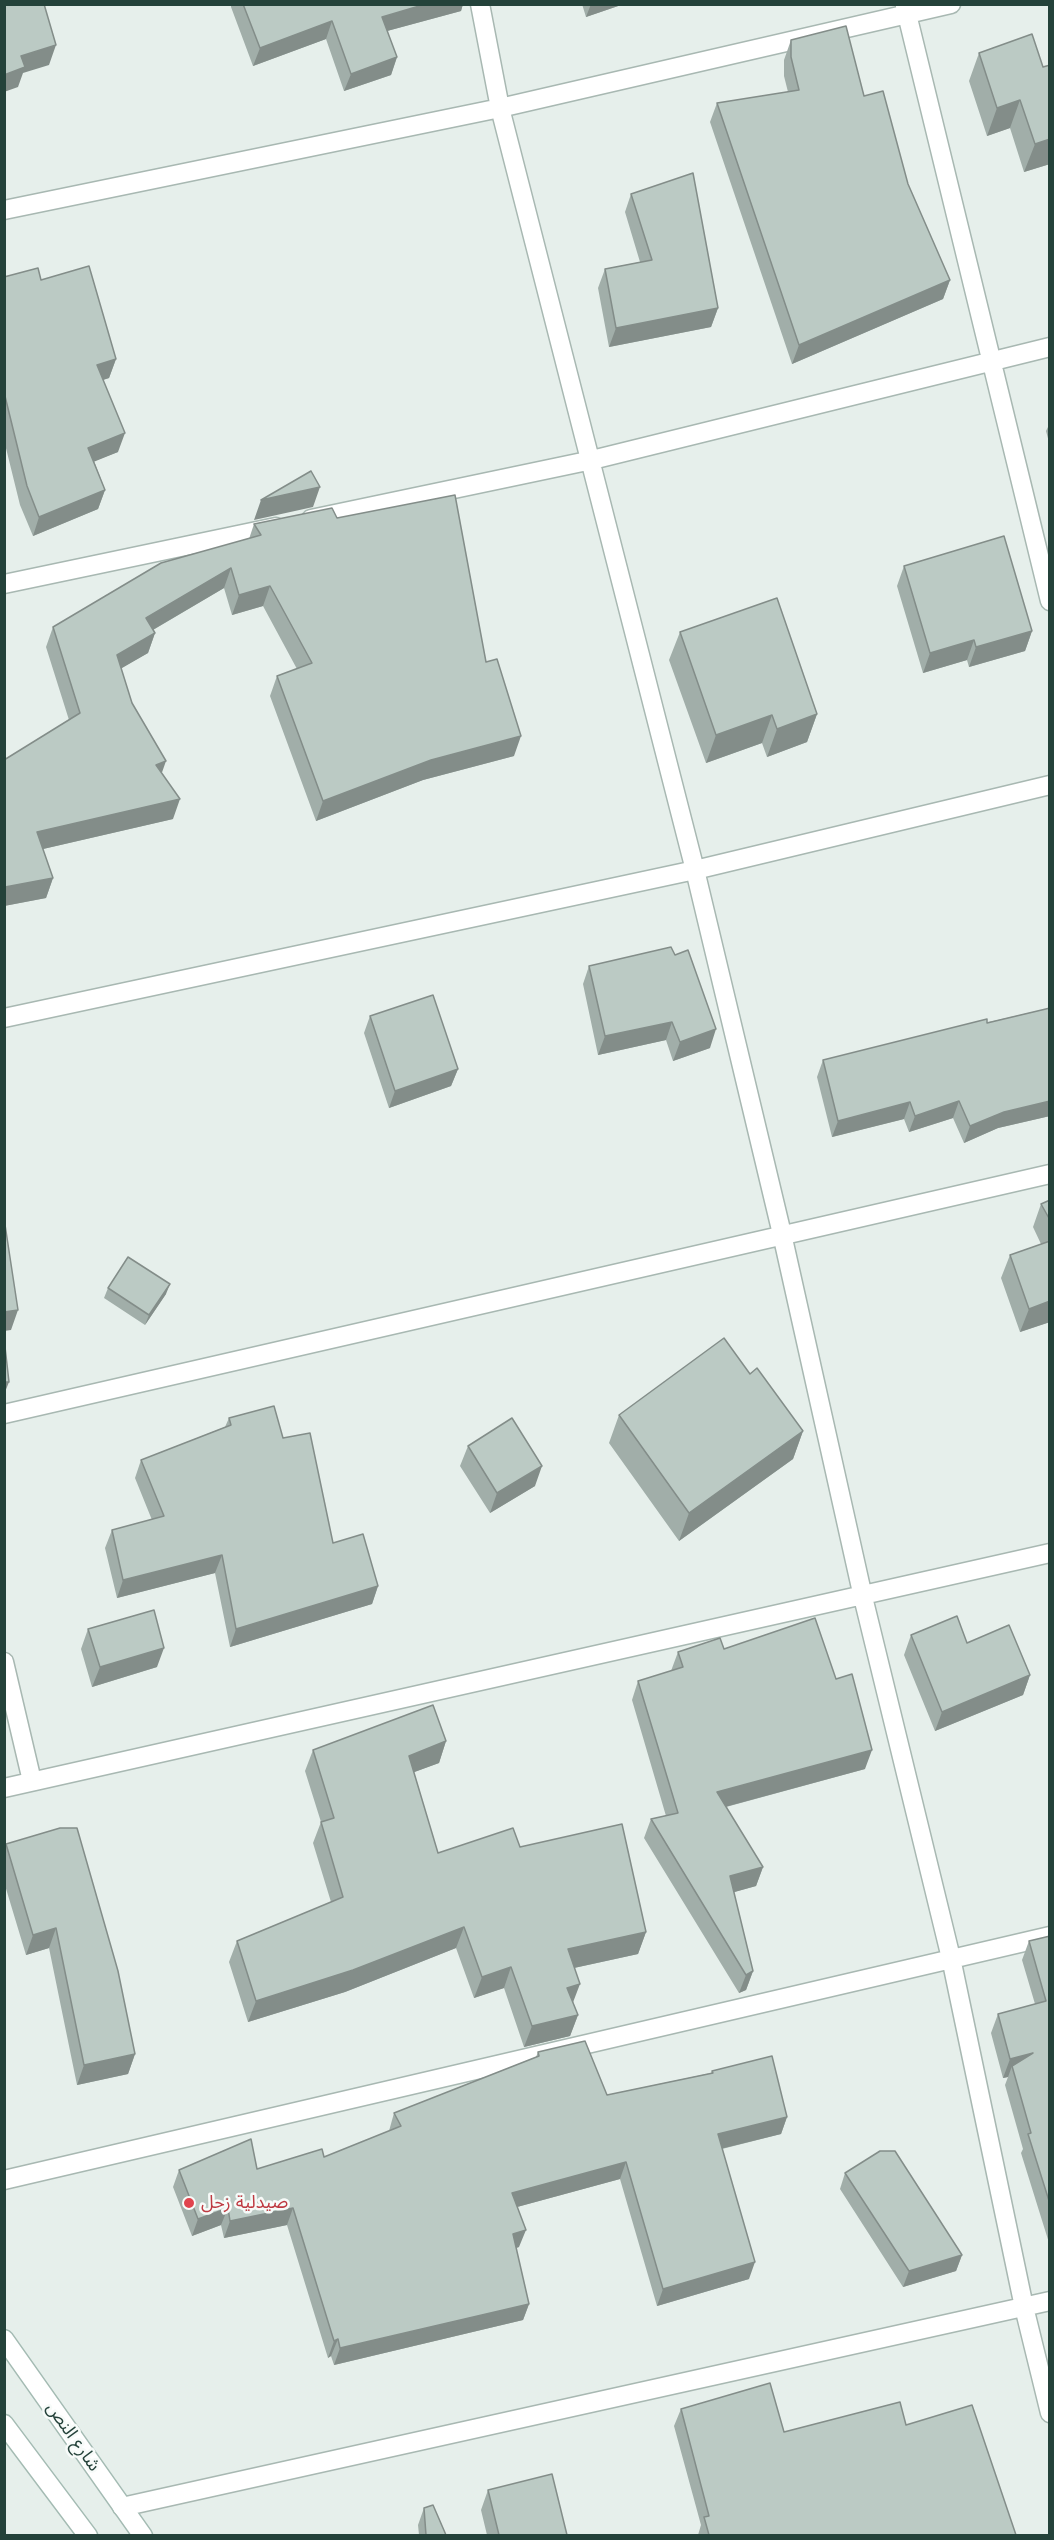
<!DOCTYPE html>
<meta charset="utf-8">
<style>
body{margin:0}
#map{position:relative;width:1054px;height:2540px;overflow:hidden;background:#e6efeb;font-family:Helvetica,sans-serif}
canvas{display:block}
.frame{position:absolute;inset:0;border:6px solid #24423a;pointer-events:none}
</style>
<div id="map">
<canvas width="1054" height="2540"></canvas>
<div class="frame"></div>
</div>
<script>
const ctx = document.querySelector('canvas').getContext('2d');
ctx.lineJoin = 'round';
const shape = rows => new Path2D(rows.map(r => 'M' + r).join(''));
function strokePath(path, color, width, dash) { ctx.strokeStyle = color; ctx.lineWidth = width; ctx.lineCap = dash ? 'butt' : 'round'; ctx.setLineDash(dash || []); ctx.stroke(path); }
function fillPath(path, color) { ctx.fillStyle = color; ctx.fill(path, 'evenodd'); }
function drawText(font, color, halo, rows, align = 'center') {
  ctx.font = font + ' Helvetica,"Noto Sans Arabic",sans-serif'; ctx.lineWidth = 5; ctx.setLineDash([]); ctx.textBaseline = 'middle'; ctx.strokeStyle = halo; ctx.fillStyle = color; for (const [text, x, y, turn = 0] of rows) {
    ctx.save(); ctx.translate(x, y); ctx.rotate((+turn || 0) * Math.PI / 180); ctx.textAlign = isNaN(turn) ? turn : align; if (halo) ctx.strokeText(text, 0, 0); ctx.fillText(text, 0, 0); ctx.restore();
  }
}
const minor = shape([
 [480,4,500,108,695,870,782,1234,863,1597,951,1958,1024,2307,1050,2413],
 [905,6,1050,601],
 [4,210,500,108,951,4],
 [311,519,592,460,1050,347],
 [4,584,276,527],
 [4,1018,695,870,1050,785],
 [4,1414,1050,1174],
 [4,1662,32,1781],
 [4,1788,1050,1553],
 [4,2180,1050,1936],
 [122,2507,1050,2301]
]);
const secondary = shape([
 [4,2339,143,2536],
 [4,2424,88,2536]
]);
const wall = shape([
 [231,4,463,4,461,11,387,31,397,57,391,75,344,91,326,39,253,66,231,7],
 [582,4,624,4,586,17],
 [791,40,864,96,908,184,950,280,943,299,792,364,710,122,717,103,788,92,784,76,784,60],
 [979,53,1043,67,1050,164,1024,172,1010,128,987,136,969,81],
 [631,194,718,308,711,327,609,347,598,288,605,269,640,262,625,212],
 [4,277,41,280,116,359,109,378,103,380,118,452,94,461,105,490,98,509,33,536,20,505,4,440],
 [1050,423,1050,446,1046,431],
 [337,518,486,662,514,756,423,780,316,821,270,696,277,676,297,669,263,606,232,615,224,588,153,630,155,633,148,653,121,668,132,703,162,774,173,819,43,849,53,878,46,898,4,906,4,760,69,720,46,647,53,627,249,539,254,524],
 [904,566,1032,631,1025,651,969,667,967,660,923,673,897,586],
 [680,632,817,714,807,742,767,757,762,743,706,763,669,660],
 [675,955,710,1048,673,1061,666,1040,598,1055,583,984,589,966],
 [1050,1008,1050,1116,998,1128,964,1143,953,1118,909,1132,904,1119,832,1137,817,1077,823,1060],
 [370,1016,458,1069,451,1086,389,1108,364,1033],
 [1050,1200,1050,1322,1020,1332,1001,1278,1010,1255,1041,1244,1033,1227,1041,1204],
 [108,1288,166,1294,145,1325,104,1298],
 [750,1374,803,1431,793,1459,679,1541,609,1443,619,1415],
 [229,1418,283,1438,333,1543,378,1586,372,1604,230,1647,215,1573,117,1598,105,1548,112,1530,152,1520,135,1478,141,1460,225,1427],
 [468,1446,535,1486,490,1513,460,1466],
 [88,1629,157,1667,92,1687,81,1649],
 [911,1635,967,1643,1030,1675,1023,1695,935,1731,904,1655],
 [724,1649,865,1769,726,1807,763,1867,756,1886,734,1892,753,1971,746,1990,739,1993,644,1838,651,1819,666,1816,632,1700,638,1681,671,1671,678,1652],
 [446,1741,439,1763,414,1772,438,1853,520,1847,646,1932,638,1954,574,1968,573,2002,578,2015,570,2036,524,2047,504,1988,474,1998,456,1948,345,1992,248,2022,229,1962,237,1941,331,1902,313,1843,321,1822,305,1771,313,1750],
 [6,1844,135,2054,128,2074,77,2085,49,1948,26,1955,4,1882,4,1849],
 [1050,1936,1050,2246,1021,2153,1023,2149,1005,2085,1008,2077,1003,2078,991,2033,998,2014,1035,2004,1022,1960,1029,1941],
 [538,2052,607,2095,711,2073,712,2071,787,2117,781,2134,722,2149,749,2279,657,2306,620,2179,517,2207,519,2247,516,2248,529,2304,523,2320,334,2365,331,2356,328,2358,287,2225,224,2238,221,2225,192,2236,173,2187,179,2170,257,2169,324,2157,389,2131,394,2113,536,2057],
 [845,2173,962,2255,956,2271,903,2287,840,2189],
 [681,2409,784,2432,906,2425,1016,2535,698,2535,701,2525,674,2426],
 [488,2490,567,2535,487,2535,481,2510],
 [424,2508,446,2535,419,2535,418,2525]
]);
const shadedWall = shape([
 [426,4,463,4,461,11,376,34,382,17],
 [591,4,624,4,586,17],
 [332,21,326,39,253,66,260,48],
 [56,45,49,65,23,73,18,87,4,92,4,75,21,56],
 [397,57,391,75,344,91,351,74],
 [1020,100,1010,128,987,136,997,108],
 [1050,139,1050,164,1024,172,1035,144],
 [950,280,943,299,792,364,799,345],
 [718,308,711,327,609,347,616,328],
 [116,359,109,378,90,384,97,365],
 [125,433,118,452,81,467,88,448],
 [320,487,313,507,254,520,261,500],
 [105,490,98,509,33,536,39,517],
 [231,568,224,588,139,638,146,618],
 [270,586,263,606,232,615,239,595],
 [1032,631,1025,651,969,667,976,647],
 [155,633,148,653,110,675,117,655],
 [974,640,967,660,923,673,930,653],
 [817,714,807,742,767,757,777,729],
 [772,715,762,743,706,763,716,735],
 [521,736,514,756,423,780,316,821,323,801,431,760],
 [166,761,159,781,156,765],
 [180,799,173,819,30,852,37,832],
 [53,878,46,898,4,906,5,887],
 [672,1022,666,1040,598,1055,605,1036],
 [716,1029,710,1048,673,1061,680,1042],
 [458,1069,451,1086,389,1108,395,1091],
 [959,1101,953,1118,909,1132,915,1116],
 [1050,1101,1050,1116,998,1128,964,1143,970,1126,1004,1112],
 [910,1102,904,1119,832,1137,838,1121],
 [170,1284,166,1294,145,1325,149,1315],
 [1050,1301,1050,1322,1020,1332,1029,1309],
 [18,1310,11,1330,4,1331,4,1312],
 [4,1382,9,1382,5,1392,4,1392],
 [803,1431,793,1459,679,1541,689,1513],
 [542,1466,535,1486,490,1513,497,1493],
 [222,1555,215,1573,117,1598,123,1580],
 [378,1586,372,1604,230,1647,236,1629],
 [164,1648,157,1667,92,1687,100,1667],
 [1030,1675,1023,1695,935,1731,942,1712],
 [446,1741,439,1763,401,1777,409,1756],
 [872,1750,865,1769,710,1811,717,1792],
 [763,1867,756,1886,724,1895,730,1876],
 [464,1927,456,1948,345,1992,248,2022,256,2001],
 [56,1928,49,1948,26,1955,33,1935],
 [646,1932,638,1954,560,1971,568,1949],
 [511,1967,504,1988,474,1998,482,1977],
 [753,1971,746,1990,739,1993,746,1975],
 [580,1984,572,2005,567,1988],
 [578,2015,570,2036,524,2047,532,2026],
 [1033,2053,1012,2066,1008,2077,1003,2078,1010,2059],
 [135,2054,128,2074,77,2085,84,2065],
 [787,2117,781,2134,712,2151,718,2134],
 [626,2162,620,2179,506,2210,512,2193],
 [228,2208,221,2225,192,2236,198,2219],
 [293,2208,287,2225,224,2238,230,2221],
 [526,2230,519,2247,507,2251,513,2234],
 [962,2255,956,2271,903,2287,909,2271],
 [755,2262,749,2279,657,2306,663,2289],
 [529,2304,523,2320,334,2365,340,2348],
 [338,2339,331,2356,328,2358,334,2341]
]);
const building = shape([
 [4,4,44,4,56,45,21,56,25,67,4,75,4,4],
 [243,4,426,4,382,17,397,57,351,74,332,21,260,48,243,4],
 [846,26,864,96,883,91,908,184,950,280,799,345,717,103,799,90,791,57,791,40,846,26],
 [1032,34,1043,67,1050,65,1050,139,1035,144,1020,100,997,108,979,53,1032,34],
 [693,173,718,308,616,328,605,269,652,260,631,194,693,173],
 [89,266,116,359,97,365,125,433,88,448,105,490,39,517,27,486,4,392,4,277,38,268,41,280,89,266],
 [311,471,320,487,261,500,311,471],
 [455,495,486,662,497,659,521,736,431,760,323,801,277,676,312,663,270,586,239,595,231,568,146,618,155,633,117,655,132,703,166,761,156,765,180,799,37,832,53,878,5,887,4,760,80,713,53,627,161,563,261,535,254,524,332,508,337,518,455,495],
 [1004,536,1032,631,976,647,974,640,930,653,904,566,1004,536],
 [777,598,817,714,777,729,772,715,716,735,680,632,777,598],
 [671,947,675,955,688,950,716,1029,680,1042,672,1022,605,1036,589,966,671,947],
 [433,995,458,1069,395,1091,370,1016,433,995],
 [1050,1008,1050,1101,1004,1112,970,1126,959,1101,915,1116,910,1102,838,1121,823,1060,987,1019,987,1023,1050,1008],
 [1050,1200,1050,1220,1041,1204,1050,1200],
 [4,1218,18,1310,4,1312,4,1218],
 [1050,1241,1050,1301,1029,1309,1010,1255,1050,1241],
 [128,1257,170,1284,149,1315,108,1288,128,1257],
 [4,1338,9,1382,4,1382,4,1338],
 [724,1338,750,1374,757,1368,803,1431,689,1513,619,1415,724,1338],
 [274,1406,283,1438,310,1433,333,1543,363,1534,378,1586,236,1629,222,1555,123,1580,112,1530,164,1516,141,1460,231,1425,229,1418,274,1406],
 [512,1418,542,1466,497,1493,468,1446,512,1418],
 [154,1610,164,1648,100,1667,88,1629,154,1610],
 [957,1616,967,1643,1009,1625,1030,1675,942,1712,911,1635,957,1616],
 [815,1618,836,1679,852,1674,872,1750,717,1792,763,1867,730,1876,753,1971,746,1975,651,1819,678,1813,638,1681,683,1667,678,1652,720,1638,724,1649,815,1618],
 [433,1705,446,1741,409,1756,438,1853,513,1828,520,1847,622,1824,646,1932,568,1949,580,1984,567,1988,578,2015,532,2026,511,1967,482,1977,464,1927,353,1970,256,2001,237,1941,343,1897,321,1822,334,1818,313,1750,433,1705],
 [60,1828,77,1828,118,1971,135,2054,84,2065,56,1928,33,1935,6,1844,60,1828],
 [1050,1936,1050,2204,1028,2134,1031,2133,1012,2066,1033,2053,1010,2059,998,2014,1046,2001,1029,1941,1050,1936],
 [585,2041,607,2095,713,2073,712,2071,772,2056,787,2117,718,2134,755,2262,663,2289,626,2162,512,2193,526,2230,513,2234,529,2304,340,2348,338,2339,334,2341,293,2208,230,2221,228,2208,198,2219,179,2170,251,2139,257,2169,322,2149,324,2157,401,2126,394,2113,539,2056,538,2052,585,2041],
 [880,2151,895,2151,962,2255,909,2271,845,2173,880,2151],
 [770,2383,784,2432,900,2402,906,2425,972,2405,1016,2535,709,2535,704,2517,709,2516,681,2409,770,2383],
 [552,2474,567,2535,499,2535,488,2490,552,2474],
 [433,2505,446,2535,426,2535,424,2508,433,2505]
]);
const markers = [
 [189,2203,6,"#e0444e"]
];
const healthNames = [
 ["صيدلية زحل",201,2203]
];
const streetNames = [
 ["شارع النص",73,2437,55]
];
strokePath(minor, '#a8b8b2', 21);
strokePath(secondary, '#a4bbb3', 21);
strokePath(minor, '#fff', 18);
strokePath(secondary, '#fff', 18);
fillPath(wall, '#a1aea9');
fillPath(shadedWall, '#838d89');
fillPath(building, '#bbcac4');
strokePath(building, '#838d89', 1.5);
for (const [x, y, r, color] of markers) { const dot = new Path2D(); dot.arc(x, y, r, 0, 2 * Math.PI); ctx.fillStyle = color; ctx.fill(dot); strokePath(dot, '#f7fbf9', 2); }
drawText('18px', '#be3a42', '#f7fbf9', healthNames, 'left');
drawText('18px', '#24423a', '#f7fbf9', streetNames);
</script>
